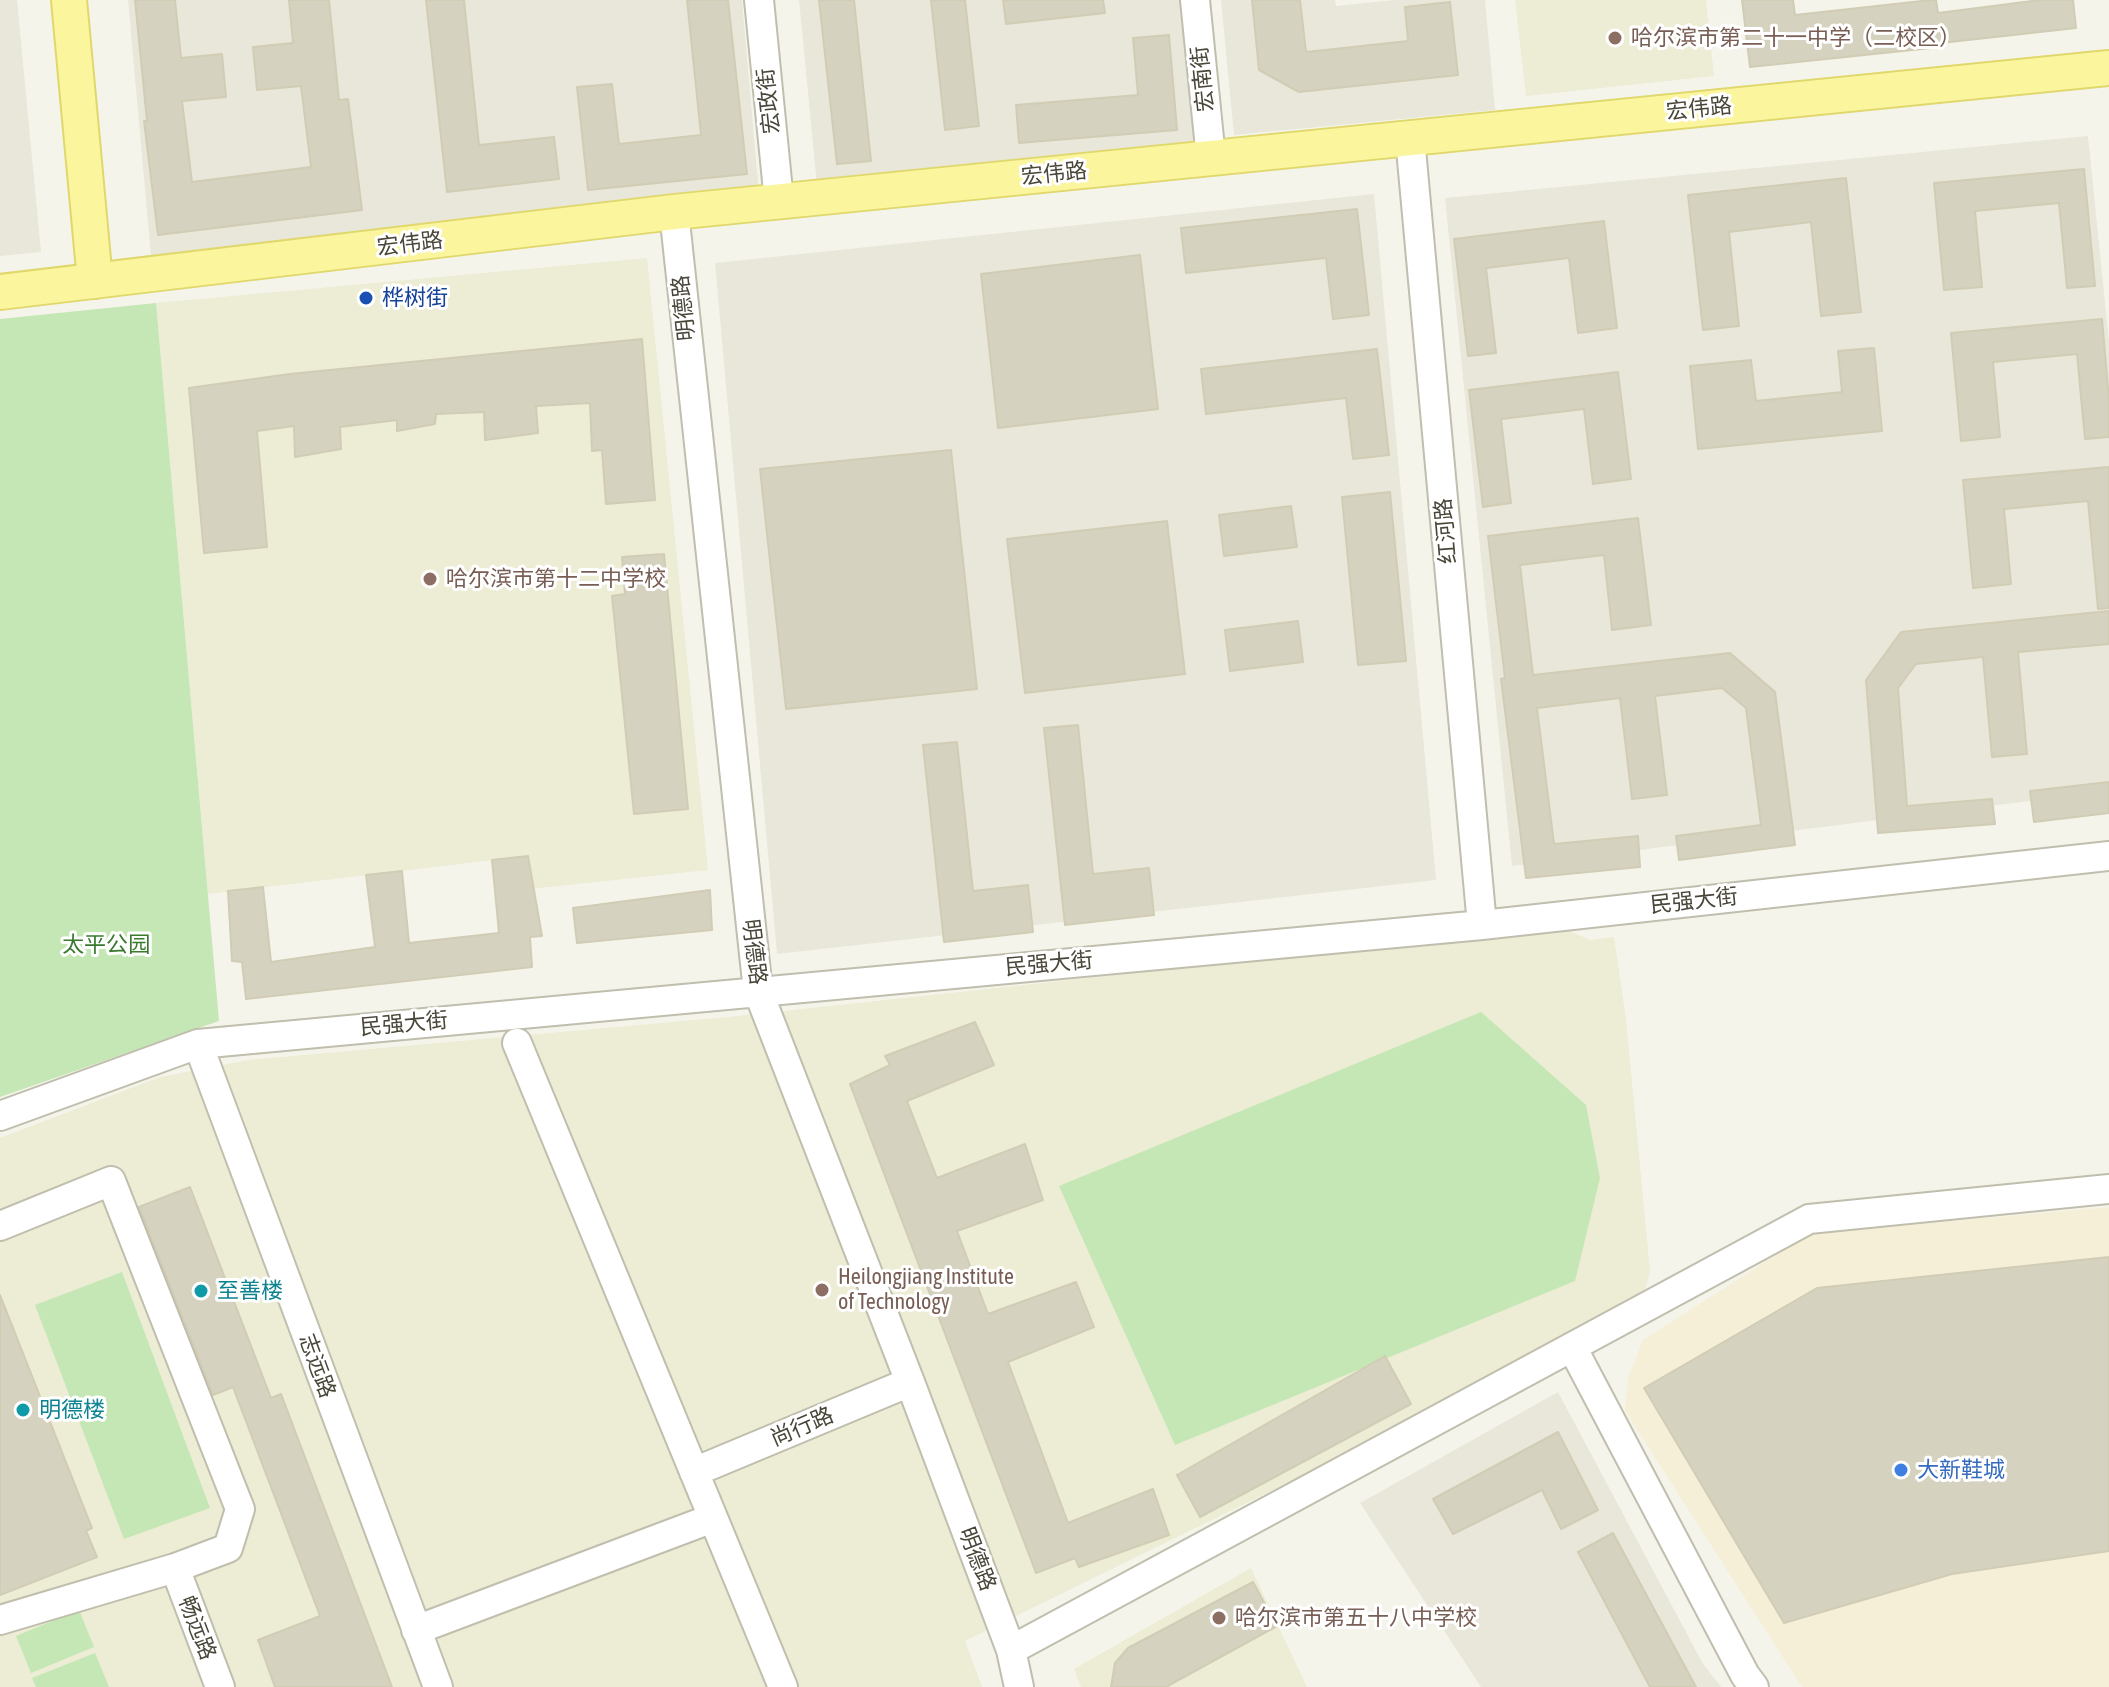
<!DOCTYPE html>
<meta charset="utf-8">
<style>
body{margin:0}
canvas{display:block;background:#f5f4eb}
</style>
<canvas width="2109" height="1687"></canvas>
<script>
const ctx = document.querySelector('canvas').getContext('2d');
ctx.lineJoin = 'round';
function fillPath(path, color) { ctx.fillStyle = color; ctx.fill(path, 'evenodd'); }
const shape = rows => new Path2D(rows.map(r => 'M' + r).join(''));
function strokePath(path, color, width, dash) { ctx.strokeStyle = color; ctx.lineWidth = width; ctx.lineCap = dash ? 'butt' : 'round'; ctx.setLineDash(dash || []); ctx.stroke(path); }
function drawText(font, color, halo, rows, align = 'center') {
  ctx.font = font + ' "Asap Condensed","Noto Sans SC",sans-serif'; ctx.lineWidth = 6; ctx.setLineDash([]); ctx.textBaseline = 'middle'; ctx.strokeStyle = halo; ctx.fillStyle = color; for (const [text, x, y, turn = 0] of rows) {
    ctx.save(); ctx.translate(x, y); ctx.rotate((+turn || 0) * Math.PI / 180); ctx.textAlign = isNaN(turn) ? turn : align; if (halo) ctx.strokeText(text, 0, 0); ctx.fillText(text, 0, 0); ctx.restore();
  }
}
const residential = shape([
 [0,0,17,0,41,252,0,256],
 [128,0,742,0,759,194,151,256],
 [799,0,1182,0,1196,149,817,185],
 [1221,0,1335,0,1336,6,1394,0,1485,0,1495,110,1234,135],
 [2088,136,2109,342,2109,791,1512,866,1445,198],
 [1374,194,1436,880,777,954,715,263],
 [1558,1392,1703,1664,1721,1687,1481,1687,1360,1503]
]);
const commercial = shape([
 [2109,1207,2109,1687,1802,1687,1625,1411,1628,1378,1643,1340,1809,1234]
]);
const education = shape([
 [1515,0,1706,0,1714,76,1526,96],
 [647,258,708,870,531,889,527,856,208,894,156,303],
 [1561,927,1590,940,1614,937,1626,1019,1650,1271,1640,1310,965,1641,982,1687,0,1687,0,1138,160,1077,248,1060,728,1017],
 [1251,1568,1307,1687,1081,1687,1074,1669]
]);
const green = shape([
 [156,303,219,1021,0,1097,0,319],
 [1481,1012,1586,1105,1600,1178,1575,1281,1175,1445,1059,1186],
 [122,1272,210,1508,124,1539,35,1305],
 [79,1610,94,1647,31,1673,16,1636],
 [95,1653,109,1687,36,1687,32,1678]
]);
const building = shape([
 [135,0,175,0,181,58,222,54,226,97,182,101,192,182,311,167,301,86,257,90,253,47,293,43,289,0,329,0,339,100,348,99,362,210,158,235,144,121,147,121,135,0],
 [426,0,464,0,479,145,554,137,559,179,447,192,426,0],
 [687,0,728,0,747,174,588,190,577,87,612,84,619,144,701,135,687,0],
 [819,0,854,0,871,161,837,164,819,0],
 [931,0,965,0,979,126,945,130,931,0],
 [1003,0,1103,0,1105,13,1006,24,1003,0],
 [1252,0,1300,0,1306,52,1408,41,1405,7,1450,2,1458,75,1299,92,1259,70,1252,0],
 [1742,0,1793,0,1795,15,1931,0,1936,0,1938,13,2040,0,2073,0,2076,28,1941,43,1941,47,1750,67,1742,0],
 [1169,35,1177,130,1019,143,1016,105,1138,95,1133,38,1169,35],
 [2084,169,2095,286,2067,288,2059,203,1975,211,1982,287,1944,290,1934,183,2084,169],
 [1846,178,1861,312,1821,316,1811,222,1729,232,1739,326,1703,330,1688,195,1846,178],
 [1357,209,1369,315,1333,319,1326,258,1186,273,1181,228,1357,209],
 [1604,221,1617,328,1578,333,1569,258,1486,268,1496,353,1468,356,1454,239,1604,221],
 [1140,255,1158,409,998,428,981,274,1140,255],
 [2102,319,2109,400,2109,437,2085,439,2077,354,1993,362,2000,437,1961,441,1951,333,2102,319],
 [642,339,655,500,606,504,602,450,592,451,590,403,536,406,538,433,485,440,484,412,436,414,435,424,397,431,397,420,340,427,341,449,295,457,294,426,257,431,267,547,204,553,189,388,290,374,642,339],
 [1874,348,1882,431,1698,449,1690,366,1751,360,1756,401,1842,392,1838,351,1874,348],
 [1377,349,1389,455,1353,459,1346,398,1206,414,1201,369,1377,349],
 [1618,372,1631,479,1593,484,1584,409,1501,419,1511,503,1483,507,1469,390,1618,372],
 [951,450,977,689,786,709,760,469,951,450],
 [2109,467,2109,608,2098,609,2088,501,2004,509,2011,584,1973,588,1963,480,2109,467],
 [1390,492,1406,661,1358,665,1342,497,1390,492],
 [1291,506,1297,547,1224,556,1219,515,1291,506],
 [1638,518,1651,625,1612,630,1604,555,1520,565,1533,675,1730,653,1775,692,1795,845,1679,860,1676,836,1761,825,1746,708,1722,688,1655,696,1667,795,1632,799,1620,698,1537,708,1554,844,1638,836,1640,867,1526,878,1501,679,1505,678,1488,536,1638,518],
 [1167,521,1185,674,1025,693,1007,539,1167,521],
 [664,554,688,809,634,814,612,596,625,594,622,557,664,554],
 [2109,611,2109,644,2018,652,2027,754,1992,757,1983,657,1916,664,1898,688,1907,806,1992,799,1995,824,1878,833,1866,680,1901,632,2109,611],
 [1298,621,1303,662,1230,671,1225,630,1298,621],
 [1078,725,1093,874,1149,868,1154,915,1065,925,1044,728,1078,725],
 [957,742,973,891,1028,885,1033,932,944,942,923,745,957,742],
 [2109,782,2109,813,2034,822,2030,791,2109,782],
 [528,856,542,936,530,937,532,967,246,999,242,962,232,961,228,891,263,887,271,962,375,947,366,875,402,871,409,943,499,933,492,860,528,856],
 [710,890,712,930,577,943,573,908,710,890],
 [975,1022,994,1065,907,1101,937,1178,1025,1144,1043,1200,957,1231,988,1314,1076,1282,1094,1327,1008,1362,1068,1523,1153,1489,1169,1535,1079,1567,1075,1558,1036,1573,850,1084,890,1065,885,1056,975,1022],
 [190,1187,271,1398,281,1394,392,1687,275,1687,258,1640,320,1616,233,1387,213,1395,139,1207,190,1187],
 [2109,1257,2109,1551,1952,1574,1784,1623,1644,1388,1817,1288,2109,1257],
 [0,1295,92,1528,86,1531,97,1557,0,1595,0,1295],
 [1385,1356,1411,1404,1200,1517,1177,1475,1385,1356],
 [1558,1432,1598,1510,1561,1529,1542,1490,1453,1534,1433,1499,1558,1432],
 [1613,1533,1696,1687,1650,1687,1578,1552,1613,1533],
 [1253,1582,1277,1626,1166,1687,1111,1687,1115,1663,1128,1648,1253,1582]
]);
const minor = shape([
 [759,0,779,201],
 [1195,0,1211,158],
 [1410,138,1482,925],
 [674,212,758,991,910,1382,1011,1650,1019,1687],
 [517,1043,783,1687],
 [198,1044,438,1687],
 [0,1116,198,1044,1482,925,2109,856],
 [0,1226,111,1181,240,1509,228,1548,175,1568,0,1620],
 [1572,1347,1745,1675,1754,1687],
 [694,1472,910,1382],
 [175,1568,220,1687],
 [416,1630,713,1518],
 [1011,1650,1809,1219,2109,1189]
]);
const major = shape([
 [69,0,95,281],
 [0,292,674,212,2109,68]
]);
const markers = [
 [1615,38,8,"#8d6e63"],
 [366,298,8,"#1a4fb4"],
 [430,579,8,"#8d6e63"],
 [822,1290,8,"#8d6e63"],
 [201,1291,8,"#0f9aa8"],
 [23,1410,8,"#0f9aa8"],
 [1901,1470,8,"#3f7fe0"],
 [1219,1618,8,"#8d6e63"]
];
const educationNames = [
 ["哈尔滨市第二十一中学（二校区）",1631,38],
 ["哈尔滨市第十二中学校",446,579],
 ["Heilongjiang Institute",838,1277],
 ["of Technology",838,1302],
 ["哈尔滨市第五十八中学校",1235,1618]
];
const streetNames = [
 ["宏南街",1203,79,-96],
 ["宏政街",769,101,-96],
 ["宏伟路",1699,109,-6],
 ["宏伟路",1054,174,-6],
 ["宏伟路",410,244,-7],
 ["明德路",684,308,-96],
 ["红河路",1446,531,-95],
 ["民强大街",1694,901,-6],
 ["明德路",754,952,83],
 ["民强大街",1049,964,-5],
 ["民强大街",404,1024,-5],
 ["志远路",317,1366,70],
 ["尚行路",802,1427,-23],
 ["明德路",977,1559,69],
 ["畅远路",197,1628,69]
];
const transitNames = [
 ["桦树街",382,298]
];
const parkNames = [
 ["太平公园",106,945]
];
const cultureNames = [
 ["至善楼",217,1291],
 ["明德楼",39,1410]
];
const shopNames = [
 ["大新鞋城",1917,1470]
];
fillPath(residential, '#e9e7d9');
fillPath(commercial, '#f5efd7');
fillPath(education, '#edecd5');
fillPath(green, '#c5e7b5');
fillPath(building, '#d6d2c0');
strokePath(building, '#d1ccb4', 2);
strokePath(minor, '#c0bead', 32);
strokePath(major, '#e0d86d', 38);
strokePath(minor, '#fff', 28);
strokePath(major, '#fbf59e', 34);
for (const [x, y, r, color] of markers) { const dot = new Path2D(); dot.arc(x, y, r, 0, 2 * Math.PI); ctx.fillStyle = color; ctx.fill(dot); strokePath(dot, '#fff', 3); }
drawText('22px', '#785e54', '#fff', educationNames, 'left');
drawText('22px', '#494639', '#fff', streetNames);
drawText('22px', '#164399', '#fff', transitNames, 'left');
drawText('22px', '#397a2d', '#fff', parkNames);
drawText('22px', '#0d838f', '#fff', cultureNames, 'left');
drawText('22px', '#366cbe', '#fff', shopNames, 'left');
</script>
